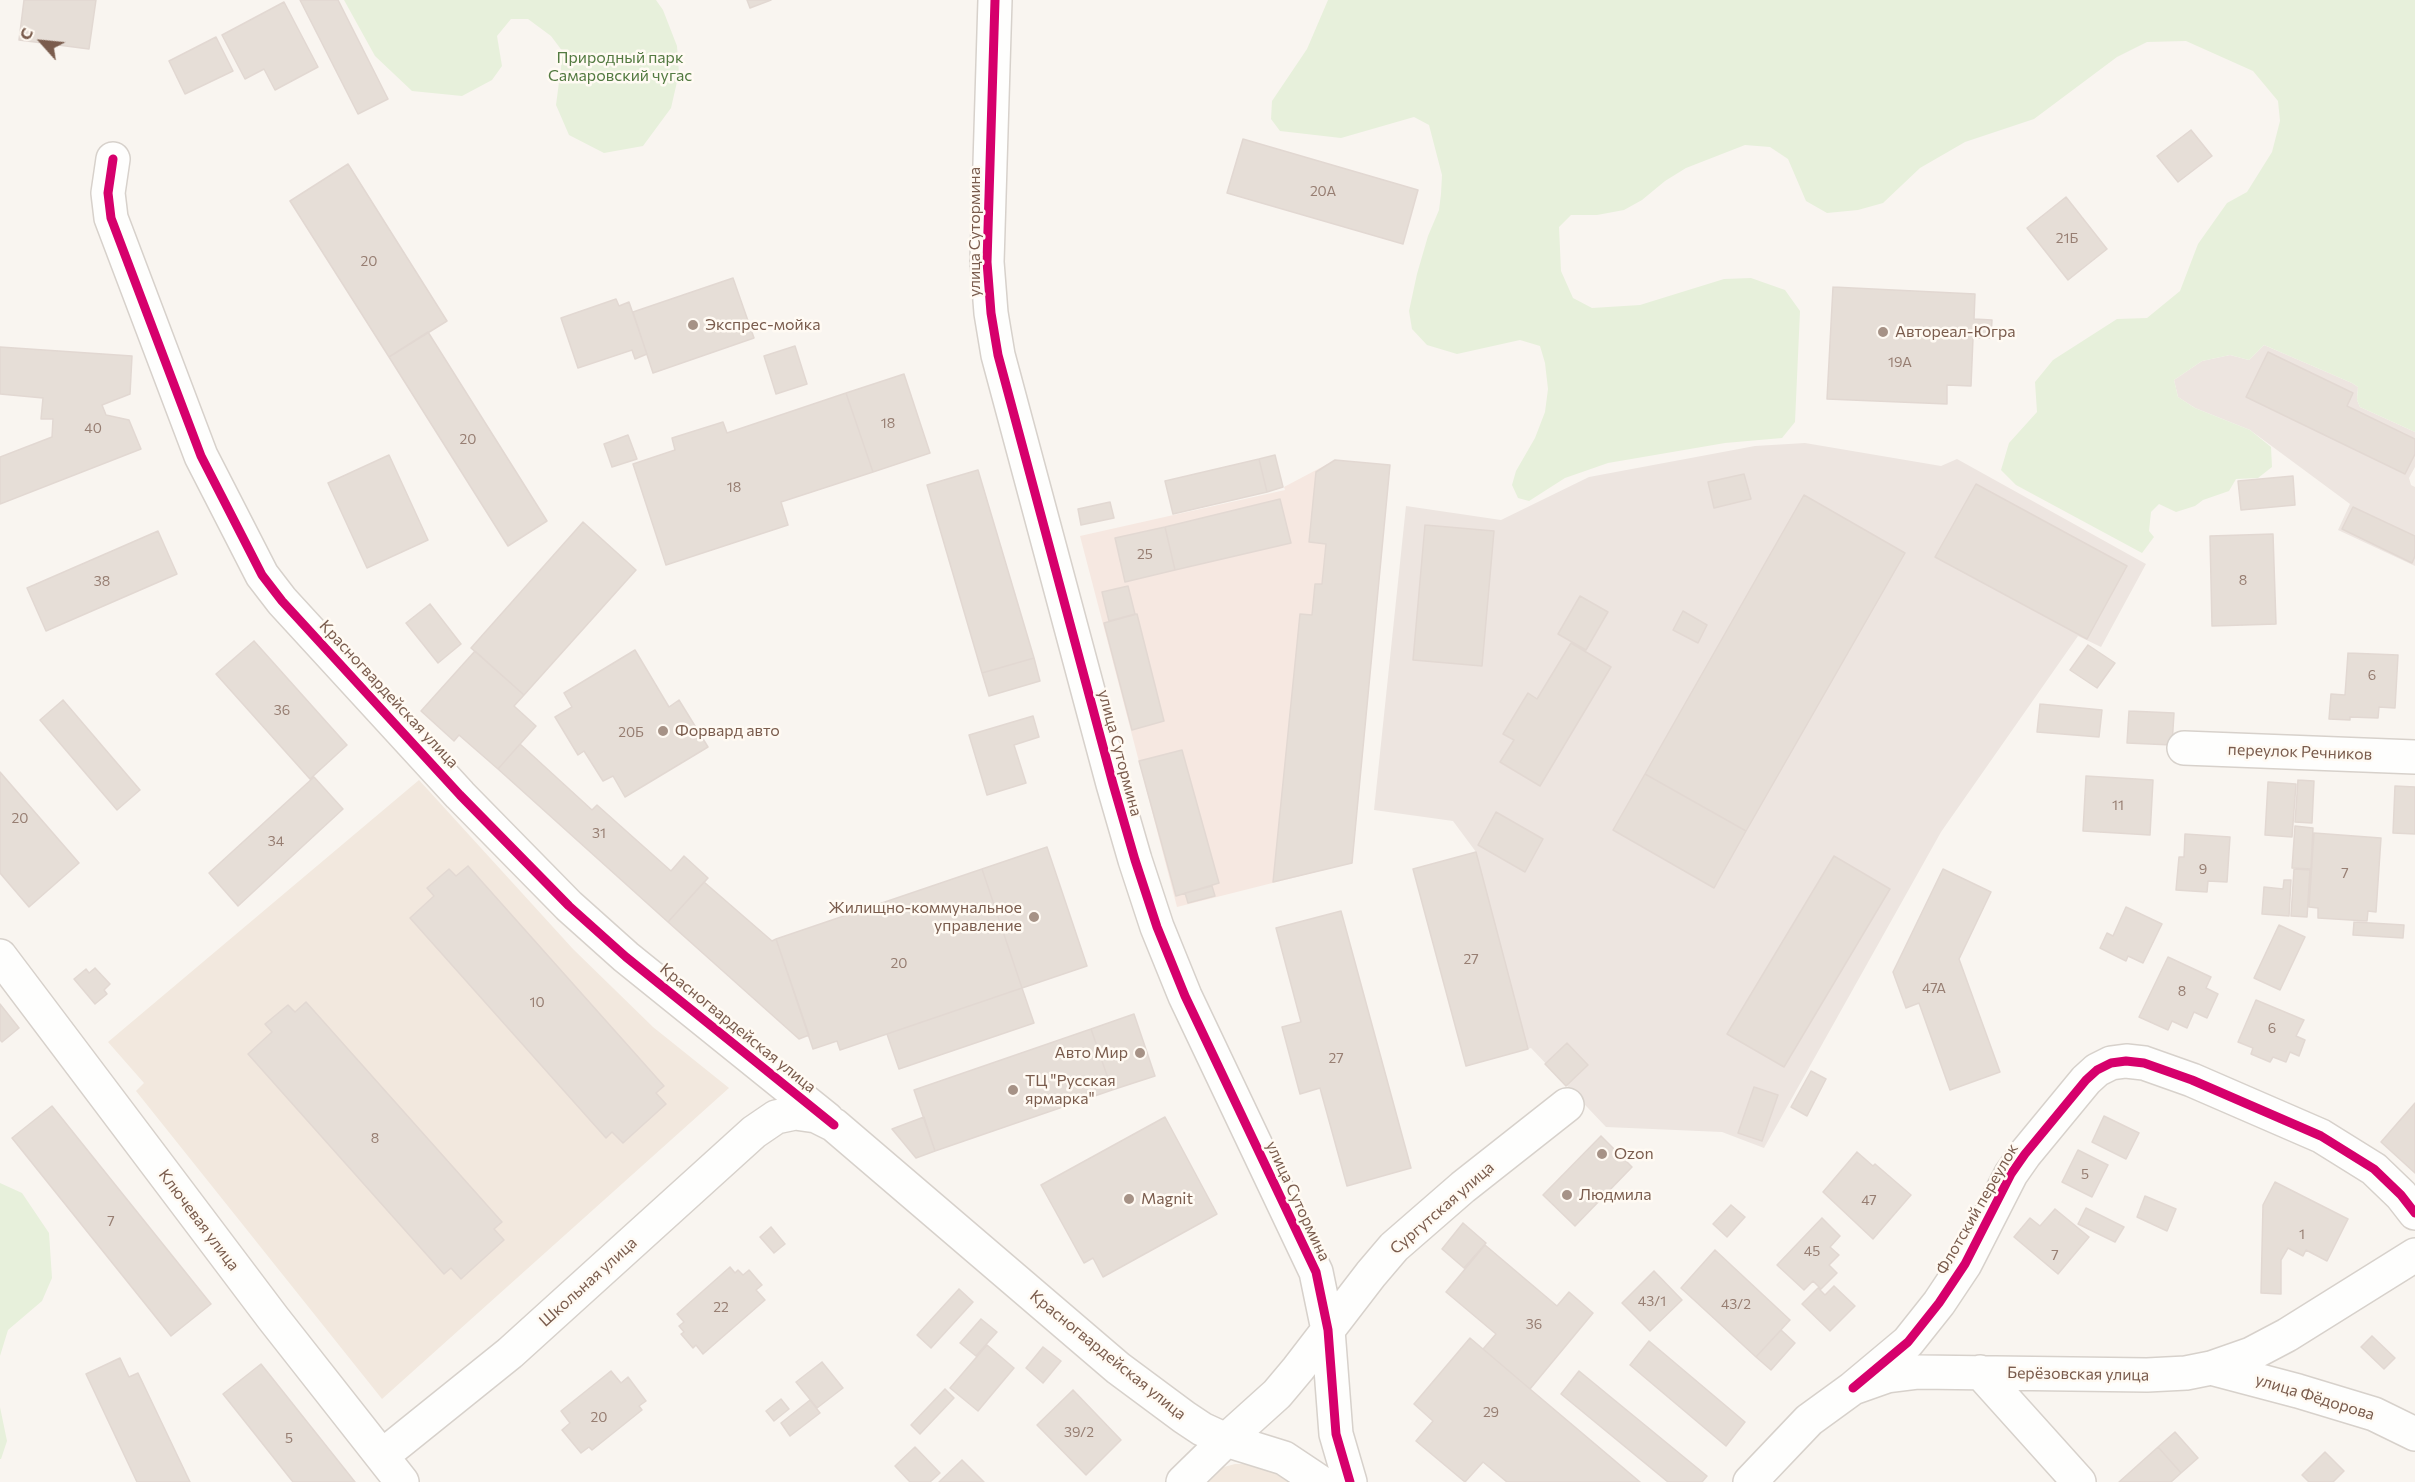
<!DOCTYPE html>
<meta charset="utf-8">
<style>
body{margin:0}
#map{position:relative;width:2415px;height:1482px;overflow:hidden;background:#f9f5f0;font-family:Commissioner,sans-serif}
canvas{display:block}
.north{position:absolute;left:12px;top:12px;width:60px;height:60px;-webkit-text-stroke:4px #fffaf3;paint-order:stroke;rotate:297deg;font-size:16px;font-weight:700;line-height:24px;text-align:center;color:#7a5c4d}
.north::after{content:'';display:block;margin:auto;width:21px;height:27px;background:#7a5c4d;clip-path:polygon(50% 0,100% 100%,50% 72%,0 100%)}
</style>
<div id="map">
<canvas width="2415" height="1482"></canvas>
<div class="north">С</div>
</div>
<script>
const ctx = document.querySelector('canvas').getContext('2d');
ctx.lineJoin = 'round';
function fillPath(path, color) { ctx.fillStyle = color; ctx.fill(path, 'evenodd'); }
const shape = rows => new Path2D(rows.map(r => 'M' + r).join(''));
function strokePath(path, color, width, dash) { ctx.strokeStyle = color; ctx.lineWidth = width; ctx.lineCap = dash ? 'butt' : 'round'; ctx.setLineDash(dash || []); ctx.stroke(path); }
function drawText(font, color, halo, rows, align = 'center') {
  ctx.font = font + ' Commissioner,sans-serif'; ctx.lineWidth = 5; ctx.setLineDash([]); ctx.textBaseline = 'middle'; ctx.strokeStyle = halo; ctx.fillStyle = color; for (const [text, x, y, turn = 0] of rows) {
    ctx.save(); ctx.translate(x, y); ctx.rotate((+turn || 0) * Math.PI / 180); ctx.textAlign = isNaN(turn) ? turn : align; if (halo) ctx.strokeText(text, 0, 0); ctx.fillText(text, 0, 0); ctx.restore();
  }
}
const residential = shape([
 [419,780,573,949,653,1027,729,1088,382,1399,136,1091,144,1083,108,1042],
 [1235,1464,1249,1464,1279,1473,1293,1482,1199,1482,1213,1470]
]);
const commercial = shape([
 [1335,460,1390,465,1352,863,1177,907,1080,536,1285,490,1284,487]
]);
const industrial = shape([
 [2264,345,2352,383,2358,387,2357,400,2360,407,2415,432,2415,467,2409,478,2411,485,2415,487,2415,566,2338,530,2350,504,2250,430,2195,408,2178,397,2174,380,2202,361,2230,355,2249,360],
 [1805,443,1941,466,1957,459,2146,564,2101,647,2078,636,1941,832,1764,1148,1722,1132,1606,1127,1531,1048,1528,1049,1476,852,1453,821,1374,810,1406,506,1501,520,1589,477,1755,446]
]);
const green = shape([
 [344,0,656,0,663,10,677,46,679,73,671,108,643,146,604,153,569,135,556,105,563,52,551,36,528,19,511,19,497,36,502,66,492,80,462,96,412,91,375,56],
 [1328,0,2415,0,2415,432,2360,407,2357,400,2358,387,2352,383,2264,345,2249,360,2230,355,2202,361,2174,380,2178,397,2195,408,2250,430,2271,447,2272,467,2258,478,2236,479,2229,491,2203,500,2195,506,2176,512,2159,504,2151,512,2149,531,2154,537,2142,553,2016,485,2001,470,2009,443,2037,412,2035,382,2053,360,2117,319,2147,318,2180,291,2198,244,2227,203,2247,192,2272,152,2280,121,2278,101,2253,71,2186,41,2147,42,2117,57,2034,119,1965,142,1920,168,1883,203,1858,210,1827,213,1806,201,1788,159,1770,147,1745,145,1686,168,1665,181,1642,200,1624,210,1597,215,1571,215,1559,227,1561,271,1573,298,1592,308,1640,305,1724,279,1751,278,1785,290,1800,311,1795,422,1782,438,1725,443,1608,463,1565,478,1529,501,1518,498,1512,485,1516,471,1535,438,1545,412,1548,389,1545,363,1540,346,1520,340,1457,354,1427,345,1412,329,1409,311,1417,274,1428,236,1439,210,1441,194,1442,175,1429,125,1414,117,1341,138,1280,131,1271,119,1272,101,1307,49],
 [0,1183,22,1193,49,1233,52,1278,42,1301,8,1330,0,1356],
 [0,1407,7,1441,1,1459,0,1459]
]);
const building = shape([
 [24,0,96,0,89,49,19,40,24,0],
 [300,0,338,0,388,99,358,114,300,0],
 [747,0,771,0,750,8,747,0],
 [284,2,318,67,275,90,264,69,245,79,222,35,284,2],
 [216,37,233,71,185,94,169,61,216,37],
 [2191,130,2212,156,2178,182,2157,156,2191,130],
 [1243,139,1418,190,1403,244,1227,193,1243,139],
 [348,164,447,321,389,357,290,201,348,164],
 [2066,197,2107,249,2068,280,2027,228,2066,197],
 [733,278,754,338,653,373,633,312,733,278],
 [1833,287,1975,294,1974,319,1992,320,1991,338,1973,338,1971,386,1947,385,1947,404,1827,399,1833,287],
 [616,299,619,306,629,302,647,354,635,359,632,350,578,368,561,318,616,299],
 [428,332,547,521,508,546,389,357,428,332],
 [795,346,807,384,776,394,764,356,795,346],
 [0,347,132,356,130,394,102,405,106,415,129,420,141,449,0,504,0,457,52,437,53,419,41,419,43,398,0,394,0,347],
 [2268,352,2353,393,2347,406,2415,439,2415,454,2405,474,2246,397,2268,352],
 [904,374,930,453,873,472,846,393,904,374],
 [846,393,873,472,781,502,788,525,666,565,633,464,675,450,672,438,723,422,727,433,846,393],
 [628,435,637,459,612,467,604,444,628,435],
 [389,455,428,540,367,568,328,483,389,455],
 [1275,455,1283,487,1267,492,1259,459,1275,455],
 [1259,459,1267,492,1173,514,1165,481,1259,459],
 [1335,460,1390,465,1352,863,1273,882,1300,614,1312,615,1315,584,1322,584,1326,544,1309,542,1316,472,1335,460],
 [978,470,1034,658,982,673,927,485,978,470],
 [1744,474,1751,499,1714,508,1708,482,1744,474],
 [2293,476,2295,505,2241,510,2238,481,2293,476],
 [1976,484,2127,566,2087,639,1935,557,1976,484],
 [1804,495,1905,553,1746,831,1645,774,1804,495],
 [1280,499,1291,543,1175,570,1165,527,1280,499],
 [1110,502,1114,518,1081,525,1078,509,1110,502],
 [2353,507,2415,536,2415,556,2412,563,2342,529,2353,507],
 [583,522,636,570,524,695,471,648,583,522],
 [1425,525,1494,531,1482,666,1413,660,1425,525],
 [1165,527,1175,570,1125,582,1115,538,1165,527],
 [158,531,177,574,46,631,27,588,158,531],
 [2273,534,2276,624,2212,626,2210,536,2273,534],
 [1128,586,1135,614,1109,621,1102,592,1128,586],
 [1580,596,1608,612,1586,650,1558,634,1580,596],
 [430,604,461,644,438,663,406,623,430,604],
 [1683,611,1707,625,1698,643,1673,630,1683,611],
 [1137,614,1164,721,1132,730,1104,623,1137,614],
 [254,641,347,745,310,779,216,674,254,641],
 [1571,643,1611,667,1540,786,1500,762,1514,740,1503,734,1528,693,1537,699,1571,643],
 [2088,645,2115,663,2097,688,2070,670,2088,645],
 [635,650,669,707,679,700,708,747,625,797,613,776,603,781,584,751,578,755,555,717,572,707,564,693,635,650],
 [475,651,524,695,514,706,536,726,498,769,459,735,454,741,421,711,475,651],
 [2348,653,2398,655,2395,708,2379,707,2378,718,2350,717,2350,720,2329,719,2331,694,2345,695,2348,653],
 [1034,658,1040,681,989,696,982,673,1034,658],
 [63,700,140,790,117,810,40,720,63,700],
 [2040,704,2102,710,2099,737,2037,732,2040,704],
 [2129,711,2174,713,2172,745,2127,743,2129,711],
 [1033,716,1039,737,1014,745,1026,783,987,795,969,735,1033,716],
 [520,744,592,810,597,805,671,871,684,856,708,878,668,922,498,769,520,744],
 [1182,750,1219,883,1176,896,1139,761,1182,750],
 [0,772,79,863,29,907,0,873,0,772],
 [1645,774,1746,831,1714,888,1613,830,1645,774],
 [2086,776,2153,780,2150,835,2083,831,2086,776],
 [314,777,343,809,238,906,209,873,314,777],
 [2298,780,2314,781,2312,823,2295,822,2298,780],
 [2268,782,2296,784,2292,837,2265,835,2268,782],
 [2395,786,2415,787,2415,834,2393,833,2395,786],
 [1496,812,1543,839,1525,872,1478,845,1496,812],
 [2295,826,2313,828,2311,869,2292,868,2295,826],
 [2314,833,2381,838,2376,912,2368,911,2367,921,2318,918,2318,908,2309,907,2314,833],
 [2185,834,2230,837,2227,882,2208,881,2207,892,2176,890,2179,857,2184,857,2185,834],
 [1047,847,1087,966,1022,988,982,869,1047,847],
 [1476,852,1528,1049,1466,1066,1413,869,1476,852],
 [1834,856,1890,889,1784,1067,1727,1034,1834,856],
 [468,866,664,1086,656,1093,666,1104,623,1143,612,1132,606,1138,410,918,434,896,427,888,449,869,456,876,468,866],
 [982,869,1022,988,840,1050,837,1041,813,1049,776,939,982,869],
 [1943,869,1991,892,1959,959,2000,1072,1950,1090,1919,1003,1906,1008,1893,972,1943,869],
 [2294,869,2310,870,2307,917,2291,916,2294,869],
 [2284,880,2291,880,2289,916,2262,914,2264,887,2283,889,2284,880],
 [704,882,772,941,776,939,809,1035,799,1039,668,922,704,882],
 [1212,886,1215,896,1188,903,1185,893,1212,886],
 [2126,907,2162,924,2143,963,2128,956,2126,961,2100,948,2107,933,2113,936,2126,907],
 [1341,911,1411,1168,1347,1186,1320,1088,1300,1094,1282,1027,1301,1022,1276,928,1341,911],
 [2354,922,2404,925,2403,938,2353,935,2354,922],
 [2279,925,2305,937,2280,990,2254,978,2279,925],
 [2168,957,2211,977,2206,988,2218,994,2207,1018,2194,1012,2187,1028,2172,1021,2168,1030,2139,1017,2168,957],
 [95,968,110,984,104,990,107,994,95,1004,74,979,86,969,89,973,95,968],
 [1022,988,1034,1023,899,1069,887,1034,1022,988],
 [2256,1000,2304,1020,2296,1036,2305,1040,2299,1056,2290,1052,2286,1062,2273,1057,2270,1062,2251,1054,2253,1048,2238,1042,2256,1000],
 [306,1002,502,1222,494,1229,504,1240,461,1279,451,1268,444,1274,248,1054,272,1032,265,1024,288,1005,295,1012,306,1002],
 [0,1004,19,1028,2,1042,0,1040,0,1004],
 [1134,1014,1155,1076,1112,1090,1091,1029,1134,1014],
 [1091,1029,1112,1090,935,1151,914,1090,1091,1029],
 [1567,1043,1588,1065,1566,1086,1545,1064,1567,1043],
 [1811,1071,1826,1079,1807,1116,1791,1107,1811,1071],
 [1754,1087,1778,1095,1762,1141,1738,1133,1754,1087],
 [2415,1103,2415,1173,2381,1142,2415,1103],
 [52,1106,211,1304,171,1336,12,1138,52,1106],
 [2104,1116,2139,1133,2126,1159,2092,1142,2104,1116],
 [924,1117,935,1151,916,1158,892,1129,924,1117],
 [1165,1117,1217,1214,1103,1277,1093,1258,1084,1263,1041,1185,1165,1117],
 [1601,1136,1632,1167,1575,1226,1543,1195,1601,1136],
 [2078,1150,2108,1165,2092,1197,2062,1182,2078,1150],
 [1857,1152,1873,1166,1875,1164,1911,1195,1873,1239,1823,1192,1857,1152],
 [2275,1182,2348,1219,2327,1261,2306,1250,2303,1256,2288,1248,2281,1260,2281,1294,2261,1293,2263,1205,2275,1182],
 [2145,1196,2176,1209,2167,1231,2137,1217,2145,1196],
 [1731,1205,1745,1217,1727,1237,1713,1224,1731,1205],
 [2086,1208,2124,1227,2115,1242,2078,1224,2086,1208],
 [2055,1209,2089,1237,2058,1274,2014,1237,2030,1218,2040,1226,2055,1209],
 [1822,1218,1840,1236,1830,1247,1839,1255,1829,1265,1837,1273,1821,1289,1813,1281,1804,1290,1777,1265,1822,1218],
 [1463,1223,1486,1243,1464,1268,1442,1249,1463,1223],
 [771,1227,785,1244,774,1253,760,1237,771,1227],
 [1485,1245,1557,1306,1569,1292,1593,1313,1530,1389,1483,1349,1496,1334,1446,1292,1485,1245],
 [1715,1250,1790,1320,1756,1357,1681,1288,1715,1250],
 [730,1267,735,1273,738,1270,743,1275,749,1270,762,1285,756,1290,765,1300,703,1354,696,1345,693,1348,681,1334,684,1332,679,1326,684,1322,677,1314,730,1267],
 [1654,1271,1682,1300,1650,1331,1622,1303,1654,1271],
 [1834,1286,1855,1306,1830,1331,1802,1304,1818,1288,1825,1295,1834,1286],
 [959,1289,973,1302,931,1348,917,1335,959,1289],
 [981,1319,997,1332,976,1356,960,1343,981,1319],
 [1781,1330,1795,1343,1771,1370,1756,1357,1781,1330],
 [2372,1336,2395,1358,2384,1369,2361,1347,2372,1336],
 [1470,1338,1530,1389,1640,1482,1507,1482,1483,1462,1465,1482,1416,1441,1433,1421,1414,1404,1470,1338],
 [1649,1341,1745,1422,1726,1446,1630,1365,1649,1341],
 [987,1345,1014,1368,978,1411,950,1388,987,1345],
 [1043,1347,1061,1361,1043,1383,1026,1368,1043,1347],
 [120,1358,129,1377,138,1373,190,1482,137,1482,86,1374,120,1358],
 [822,1362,843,1388,817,1408,796,1382,822,1362],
 [261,1364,355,1482,293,1482,223,1394,261,1364],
 [611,1371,621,1383,628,1377,646,1401,639,1406,642,1410,592,1450,589,1447,581,1453,562,1430,570,1423,561,1411,611,1371],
 [1579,1371,1707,1476,1702,1482,1668,1482,1561,1394,1579,1371],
 [945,1389,954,1398,920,1434,911,1425,945,1389],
 [1073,1390,1121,1440,1086,1475,1037,1425,1073,1390],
 [781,1399,789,1409,774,1421,766,1411,781,1399],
 [810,1400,820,1413,790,1436,781,1423,810,1400],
 [2175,1432,2198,1458,2181,1473,2158,1447,2175,1432],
 [915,1447,940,1473,930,1482,910,1482,895,1466,915,1447],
 [2158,1447,2181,1473,2171,1482,2119,1482,2158,1447],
 [2325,1452,2344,1471,2333,1482,2309,1482,2302,1475,2325,1452],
 [962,1460,984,1482,939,1482,962,1460]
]);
const minor = shape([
 [995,0,987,262,991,313,998,355,1113,784,1135,860,1157,927,1185,996,1316,1272,1328,1330,1336,1434,1350,1482],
 [113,159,108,193,111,218,201,456,262,575,282,601,460,795,569,906,626,957,827,1119],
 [2184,748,2415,757],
 [0,956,273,1318,402,1482],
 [2211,1368,2298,1391,2374,1414,2415,1434],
 [1980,1372,2079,1482],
 [1853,1388,1908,1342,1939,1303,1965,1264,2011,1174,2025,1154,2086,1080,2097,1070,2111,1063,2126,1061,2144,1063,2192,1080,2321,1136,2374,1169,2401,1195,2415,1213],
 [382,1456,510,1353,754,1132,776,1117,795,1113,816,1116,834,1125,1118,1368,1184,1417,1202,1429,1226,1440,1277,1394,1298,1369,1371,1274,1394,1247,1463,1187,1567,1105],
 [1750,1482,1809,1420,1853,1388,1887,1376,1919,1372,2147,1375,2186,1373,2211,1368,2251,1354,2287,1335,2415,1255]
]);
const tertiary = shape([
 [1183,1482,1226,1440,1284,1458,1320,1482]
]);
const cycleway = shape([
 [995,0,987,262,991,313,998,355,1113,784,1135,860,1157,927,1185,996,1316,1272,1328,1330,1336,1434,1350,1482],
 [113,159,108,193,111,218,201,456,262,575,282,601,460,795,569,906,626,957,834,1125],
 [1853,1388,1908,1342,1939,1303,1965,1264,2011,1174,2025,1154,2086,1080,2097,1070,2111,1063,2126,1061,2144,1063,2192,1080,2321,1136,2374,1169,2401,1195,2415,1213]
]);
const markers = [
 [693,325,6,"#a69286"],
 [1883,332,6,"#a69286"],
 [663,731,6,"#a69286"],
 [1034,917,6,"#a69286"],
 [1140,1053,6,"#a69286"],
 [1013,1090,6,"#a69286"],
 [1602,1154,6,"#a69286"],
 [1567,1195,6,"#a69286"],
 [1129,1199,6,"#a69286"]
];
const numberNames = [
 ["20А",1323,191],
 ["21Б",2067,238],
 ["20",369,261],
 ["19А",1900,362],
 ["18",888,423],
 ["40",93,428],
 ["20",468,439],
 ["18",734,487],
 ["25",1145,554],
 ["8",2243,580],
 ["38",102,581],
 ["6",2372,675],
 ["36",282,710],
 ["20Б",631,732],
 ["11",2118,805],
 ["20",20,818],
 ["31",599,833],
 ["34",276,841],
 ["9",2203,869],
 ["7",2345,873],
 ["27",1471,959],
 ["20",899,963],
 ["47А",1934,988],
 ["8",2182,991],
 ["10",537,1002],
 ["6",2272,1028],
 ["27",1336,1058],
 ["8",375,1138],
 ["5",2085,1174],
 ["47",1869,1200],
 ["7",111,1221],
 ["1",2302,1234],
 ["45",1812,1251],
 ["7",2055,1255],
 ["43/1",1652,1301],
 ["43/2",1736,1304],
 ["22",721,1307],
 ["36",1534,1324],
 ["29",1491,1412],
 ["20",599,1417],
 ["39/2",1079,1432],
 ["5",289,1438]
];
const parkNames = [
 ["Природный парк",620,58],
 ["Самаровский чугас",620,76]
];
const streetNames = [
 ["улица Сутормина",975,232,-90],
 ["Красногвардейская улица",389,694,47],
 ["переулок Речников",2300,752,2],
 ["улица Сутормина",1120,753,75],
 ["Красногвардейская улица",738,1028,39],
 ["улица Сутормина",1298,1201,65],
 ["Сургутская улица",1442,1208,-41],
 ["Флотский переулок",1977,1209,-60],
 ["Ключевая улица",199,1220,53],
 ["Школьная улица",588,1282,-42],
 ["Красногвардейская улица",1108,1355,39],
 ["Берёзовская улица",2078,1374,1],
 ["улица Фёдорова",2315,1397,17]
];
const poiNames = [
 ["Экспрес-мойка",705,325],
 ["Автореал-Югра",1895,332],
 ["Форвард авто",675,731],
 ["Жилищно-коммунальное",1022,908,"right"],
 ["управление",1022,926,"right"],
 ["Авто Мир",1128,1053,"right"],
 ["ТЦ \"Русская",1025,1081],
 ["ярмарка\"",1025,1099],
 ["Ozon",1614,1154],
 ["Людмила",1579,1195],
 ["Magnit",1141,1199]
];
fillPath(residential, '#f2e8de');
fillPath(commercial, '#f6e8e1');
fillPath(industrial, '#ede5e0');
fillPath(green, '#e7f0db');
fillPath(building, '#e6ded7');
strokePath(building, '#e2d8d2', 1.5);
strokePath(minor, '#d7d1cb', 36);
strokePath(tertiary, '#d7d1cb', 36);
strokePath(minor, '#fefefd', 33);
strokePath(tertiary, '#fefefd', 33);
strokePath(cycleway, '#d6006c', 9);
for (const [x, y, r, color] of markers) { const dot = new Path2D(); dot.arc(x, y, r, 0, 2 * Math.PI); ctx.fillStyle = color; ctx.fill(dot); strokePath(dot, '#fffaf3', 2); }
drawText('14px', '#977e72', null, numberNames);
drawText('16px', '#537a41', '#fffaf3', parkNames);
drawText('16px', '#7a5c4d', '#fffaf3', streetNames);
drawText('16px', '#7a5c4d', '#fffaf3', poiNames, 'left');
</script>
